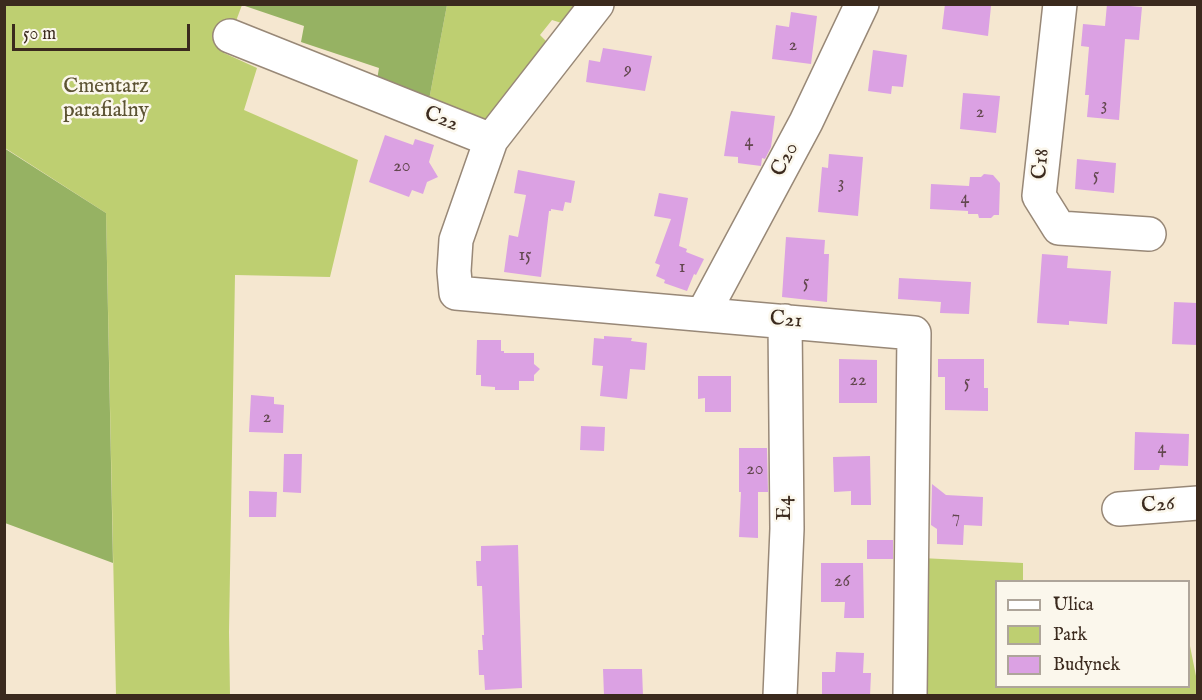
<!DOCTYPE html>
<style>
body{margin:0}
#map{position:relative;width:1202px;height:700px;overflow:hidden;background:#f5e7d0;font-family:"IM FELL English",serif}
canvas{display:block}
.frame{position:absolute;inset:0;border:6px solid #3b2a1e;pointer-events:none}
.legend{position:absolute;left:995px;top:580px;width:195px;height:108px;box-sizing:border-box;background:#fbf7ec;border:2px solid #aea59a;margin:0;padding:8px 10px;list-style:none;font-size:18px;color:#3b2a1e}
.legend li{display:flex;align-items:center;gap:12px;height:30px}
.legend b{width:30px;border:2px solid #aea59a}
.scale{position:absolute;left:12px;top:24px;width:178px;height:27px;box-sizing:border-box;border:3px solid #3b2a1e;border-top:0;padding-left:8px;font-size:18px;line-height:21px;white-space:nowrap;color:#3b2a1e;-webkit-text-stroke:4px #fbf7ec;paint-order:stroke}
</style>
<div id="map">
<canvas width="1202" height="700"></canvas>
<div class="frame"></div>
<ul class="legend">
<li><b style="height:8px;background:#fff"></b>Ulica</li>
<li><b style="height:16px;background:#becf71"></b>Park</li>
<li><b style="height:16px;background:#dba1e3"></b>Budynek</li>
</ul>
<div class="scale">50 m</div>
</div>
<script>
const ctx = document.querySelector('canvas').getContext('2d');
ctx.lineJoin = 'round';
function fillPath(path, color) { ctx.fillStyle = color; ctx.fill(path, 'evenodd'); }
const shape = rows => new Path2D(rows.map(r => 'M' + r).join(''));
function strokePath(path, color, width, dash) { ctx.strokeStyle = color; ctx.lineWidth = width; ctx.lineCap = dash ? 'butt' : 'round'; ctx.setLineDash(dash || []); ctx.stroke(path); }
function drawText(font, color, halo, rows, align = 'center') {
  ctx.font = font + ' "IM FELL English",serif'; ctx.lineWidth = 5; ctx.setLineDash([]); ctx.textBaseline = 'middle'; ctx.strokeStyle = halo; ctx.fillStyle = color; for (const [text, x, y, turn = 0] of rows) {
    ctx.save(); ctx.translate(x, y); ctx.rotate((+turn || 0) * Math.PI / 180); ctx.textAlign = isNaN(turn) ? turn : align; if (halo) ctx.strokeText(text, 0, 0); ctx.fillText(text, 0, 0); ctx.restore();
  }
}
const green = shape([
 [4,5,242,5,224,53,257,68,244,110,358,160,330,277,235,275,229,632,230,695,116,695,106,213,5,148],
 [447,5,591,5,568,25,552,20,540,35,554,49,490,128,429,100],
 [921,558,1023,563,1023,581,996,582,996,686,1188,686,1189,641,1198,686,1197,696,919,696]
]);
const forest = shape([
 [242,5,447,5,429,100,377,80,379,68,301,42,304,26],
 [4,148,106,213,113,563,5,523]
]);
const building = shape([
 [945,4,991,6,988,36,942,29],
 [1107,4,1142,7,1139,40,1125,39,1119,120,1087,117,1089,95,1085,95,1089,47,1081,46,1083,24,1105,26],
 [791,12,817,16,811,64,772,59,776,25,789,27],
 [603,48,652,56,645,91,586,82,589,60,600,62],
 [873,50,907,55,903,87,892,86,891,94,868,91],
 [963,93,1000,96,996,133,960,129],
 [731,111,775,116,771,147,765,159,762,158,761,166,738,163,738,157,724,156],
 [385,135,413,145,415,139,434,145,429,162,438,177,427,182,423,194,412,190,409,197,369,182],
 [829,154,863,157,858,216,818,212,822,167,828,168],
 [1077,159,1116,163,1114,193,1075,189],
 [518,170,575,181,571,203,565,202,563,211,551,209,551,211,549,211,541,277,504,272,509,235,518,237,526,195,514,193],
 [984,174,993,175,1000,183,999,215,994,215,991,218,979,218,978,214,968,214,968,211,930,209,931,184,969,186,970,177,981,177],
 [659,193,688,198,679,246,687,249,686,252,704,259,696,275,694,274,687,291,664,283,665,280,656,276,660,265,655,263,671,219,654,216],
 [786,237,825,240,824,254,829,254,827,302,782,297],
 [1042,254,1068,256,1067,268,1111,271,1107,324,1069,321,1069,325,1037,323],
 [899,278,971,282,969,314,940,313,941,302,898,299],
 [1174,302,1197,303,1197,345,1172,344],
 [604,336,632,338,631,341,647,343,645,370,630,369,627,399,600,396,603,366,592,365,594,338,604,339],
 [477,340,501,340,501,351,504,351,504,353,534,353,534,364,540,369,534,375,534,381,519,381,519,390,495,390,495,387,481,386,481,375,476,375],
 [839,359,877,360,877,403,839,403],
 [938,359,984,359,984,388,988,388,988,411,945,410,945,377,938,377],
 [698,376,731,376,731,412,705,412,705,398,698,399],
 [251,395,274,397,274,404,284,405,283,433,249,432],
 [581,426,605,427,604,451,580,450],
 [1135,432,1189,434,1188,466,1160,465,1159,470,1134,470],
 [739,448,767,448,768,492,758,492,758,538,739,537,741,492,739,492],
 [284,454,302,454,301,493,283,492],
 [870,456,871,505,851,505,851,491,834,492,833,457],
 [932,484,946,495,983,497,982,526,964,525,963,545,937,544,937,529,931,525],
 [249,491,277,492,276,517,249,517],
 [867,540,893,540,893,559,867,559],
 [518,545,522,688,485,690,484,675,479,675,478,650,483,650,482,635,484,635,482,586,477,586,476,561,481,561,481,546],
 [821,563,863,563,864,618,844,618,845,602,821,602],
 [836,652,864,653,863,673,871,673,870,696,822,696,822,672,835,672],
 [603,669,642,669,643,696,604,696]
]);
const minor = shape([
 [1060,4,1039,196,1059,228,1149,234],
 [230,36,491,140,597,4],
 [491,140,456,240,454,271,456,293,914,333,910,696],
 [703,314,806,122,862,4],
 [1119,509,1198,503],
 [780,696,787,529,785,321]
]);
const numberNames = [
 ["2",793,46],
 ["9",628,70],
 ["3",1104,106],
 ["2",980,113],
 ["4",749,142],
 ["20",402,167],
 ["5",1096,176],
 ["3",841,184],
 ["4",965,199],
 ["15",525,256],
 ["1",682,268],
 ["5",806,283],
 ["22",858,381],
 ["5",967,383],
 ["2",267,418],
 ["4",1162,449],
 ["20",755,470],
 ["7",956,518],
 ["26",842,582]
];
const parkNames = [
 ["Cmentarz",106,88],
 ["parafialny",106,112]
];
const streetNames = [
 ["C22",441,120,22],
 ["C20",786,160,-62],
 ["C18",1042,164,-84],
 ["C21",786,321,5],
 ["C26",1158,506,-4],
 ["E4",786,508,-90]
];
fillPath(green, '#becf71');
fillPath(forest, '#96b263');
fillPath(building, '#dba1e3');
strokePath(minor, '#988877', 36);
strokePath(minor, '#fff', 33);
drawText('18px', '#63484f', null, numberNames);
drawText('21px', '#5c5333', '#fbf7ec', parkNames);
drawText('21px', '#3b2a1e', '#fbf7ec', streetNames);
</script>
